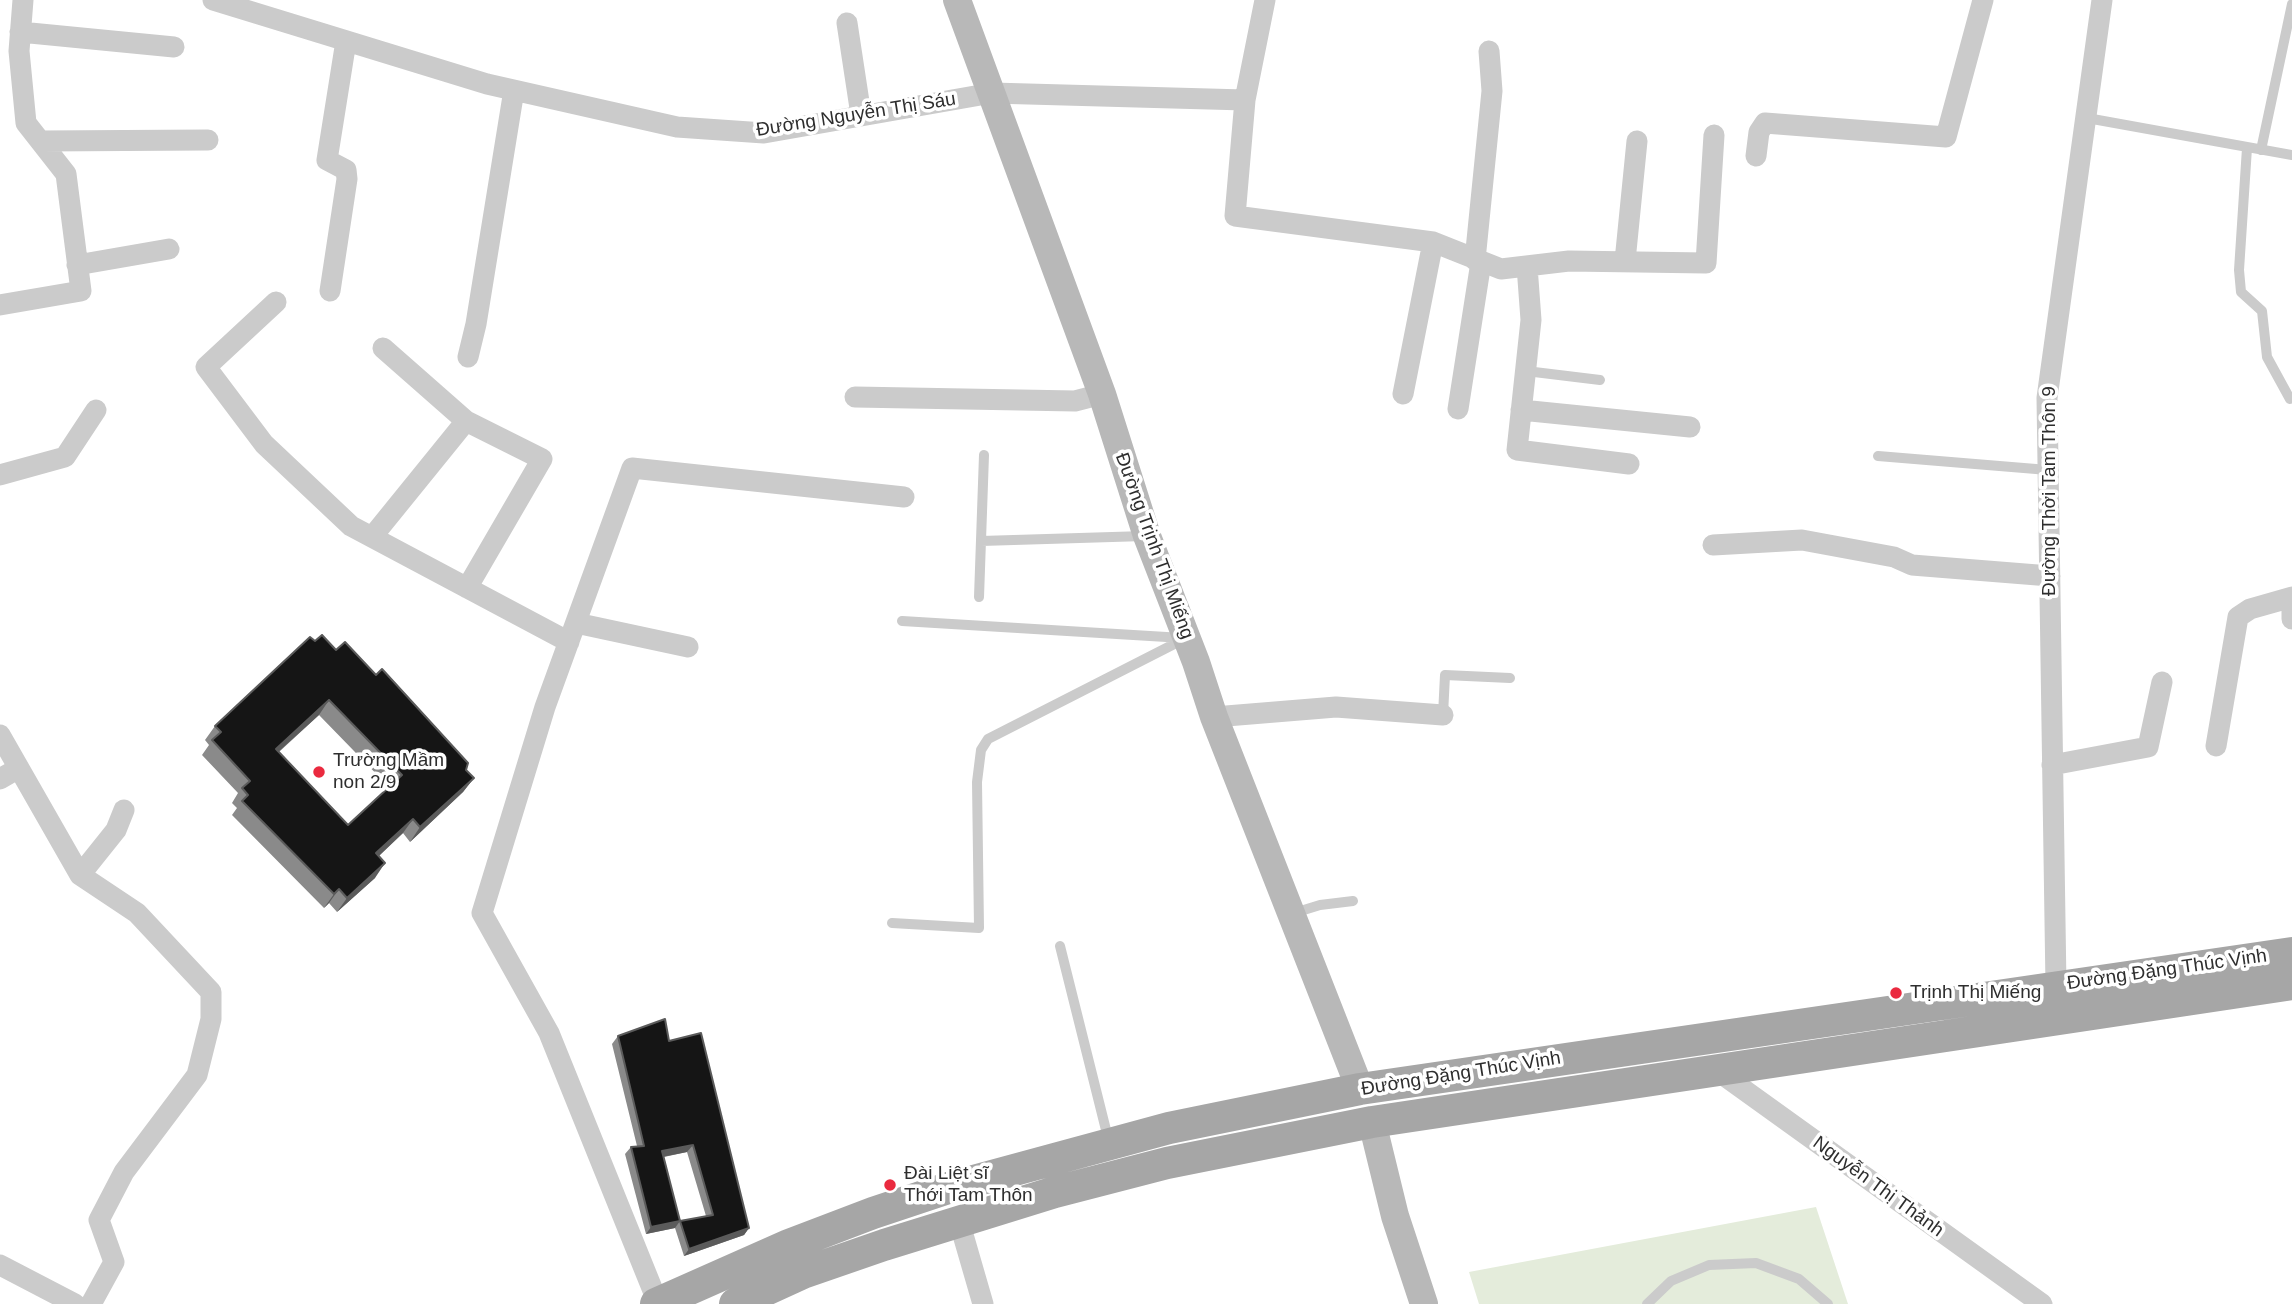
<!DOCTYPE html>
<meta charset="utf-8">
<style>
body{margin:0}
canvas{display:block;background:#fff}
</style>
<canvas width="2292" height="1304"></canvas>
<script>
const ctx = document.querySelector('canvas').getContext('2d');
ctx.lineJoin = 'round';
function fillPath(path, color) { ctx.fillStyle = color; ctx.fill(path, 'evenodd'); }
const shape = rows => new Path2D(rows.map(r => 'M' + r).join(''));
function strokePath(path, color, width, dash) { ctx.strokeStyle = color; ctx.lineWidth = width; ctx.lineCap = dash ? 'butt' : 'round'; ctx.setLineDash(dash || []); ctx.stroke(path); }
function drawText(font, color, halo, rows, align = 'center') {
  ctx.font = font + ' Arial,sans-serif'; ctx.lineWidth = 7; ctx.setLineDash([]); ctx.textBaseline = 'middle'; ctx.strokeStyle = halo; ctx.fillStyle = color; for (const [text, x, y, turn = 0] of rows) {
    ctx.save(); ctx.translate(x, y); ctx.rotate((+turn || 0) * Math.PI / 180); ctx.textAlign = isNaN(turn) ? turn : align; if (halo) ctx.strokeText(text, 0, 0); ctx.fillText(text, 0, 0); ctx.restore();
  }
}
const green = shape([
 [1816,1207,1848,1304,1479,1304,1469,1272]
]);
const service = shape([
 [2087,118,2292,155],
 [2247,148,2239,270,2241,292,2262,311,2267,357,2290,399],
 [2261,150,2292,4],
 [1526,371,1600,380],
 [1878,456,2048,470],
 [981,541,1145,536],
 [979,597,984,455],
 [902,621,1183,638],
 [1443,715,1445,675,1510,678],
 [1294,913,1320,905,1353,901],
 [892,923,979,928,977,782,981,750,988,739,1186,638],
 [1060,946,1109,1142],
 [1647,1304,1671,1281,1709,1265,1756,1263,1799,1279,1828,1304]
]);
const minor = shape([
 [213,0,487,84,677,127,764,133,992,93,1245,100,1265,0],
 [847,23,861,115],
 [20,32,174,47],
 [1245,100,1235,216,1433,242,1501,269,1569,261,1706,263,1714,135],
 [41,141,208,140],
 [1756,156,1759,132,1765,123,1946,137,1983,0],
 [1475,260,1492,91,1489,51],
 [1625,261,1637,141],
 [77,265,169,249],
 [1527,266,1531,320,1517,450,1629,464],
 [330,291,347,179,346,170,327,160,346,41],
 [276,302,206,367,264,444,351,526,569,642],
 [0,305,81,291,66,174,26,123,19,51,23,0],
 [383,348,466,421,542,459,467,588],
 [468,357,476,324,514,90],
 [1403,394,1433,242],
 [855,397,1075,401,1102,394],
 [1458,409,1481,262],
 [1521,410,1690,427],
 [0,475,65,457,96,410],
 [372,537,466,421],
 [1713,545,1802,540,1894,557,1912,565,2050,576],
 [2292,604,2292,619],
 [576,623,688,647],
 [1214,717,1336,707,1443,715],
 [0,735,80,875,137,913,211,992,211,1019,197,1075,124,1172,99,1220,114,1262,91,1304],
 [2216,746,2238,617,2250,609,2292,597],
 [2052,765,2148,747,2162,682],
 [0,779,19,768],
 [80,875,116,830,124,810],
 [2056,986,2047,398,2102,0],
 [1715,1069,2042,1304],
 [959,1221,983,1304],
 [0,1265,75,1304],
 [658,1303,549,1033,482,913,545,707,632,468,904,497]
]);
const secondary = shape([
 [957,0,1102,394,1147,536,1196,662,1214,717,1360,1089],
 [1372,1122,1395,1216,1424,1304]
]);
const primary = shape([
 [656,1304,789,1245,873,1213,948,1188,1169,1128,1360,1089,2292,953],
 [735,1304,803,1273,884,1245,1055,1192,1167,1163,1372,1122,2292,984]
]);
const wall = shape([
 [315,641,336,650,474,778,463,792,410,842,403,833,379,856,375,878,337,912,329,903,324,908,232,815,237,808,232,803,238,793,202,755,209,745,205,740,215,726],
 [319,715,389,787,348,825,279,752],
 [618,1036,669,1041,749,1228,744,1235,684,1256,675,1228,646,1234,625,1154,631,1147,637,1146,612,1044],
 [687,1152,706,1216,680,1221,664,1157]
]);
const shadedWall = shape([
 [329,700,319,715,266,763,276,749],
 [474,778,463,792,410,842,420,827],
 [413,819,403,833,366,868,376,853],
 [385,863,375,878,337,912,347,898],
 [339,889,329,903,324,908,334,894],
 [693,1145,687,1152,657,1158,662,1151],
 [680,1221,675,1228,646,1234,651,1227],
 [749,1228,744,1235,684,1256,689,1249]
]);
const building = shape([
 [322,635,336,650,345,642,376,675,382,669,468,763,466,770,474,778,420,827,413,819,376,853,385,863,347,898,339,889,334,894,242,801,248,795,242,788,250,781,212,740,221,732,215,726,310,637,315,641,322,635],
 [329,700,402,775,348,825,276,749,329,700],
 [665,1019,669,1041,701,1033,749,1228,689,1249,680,1221,651,1227,631,1147,644,1146,618,1036,665,1019],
 [693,1145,713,1215,680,1221,662,1151,693,1145]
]);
const markers = [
 [319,772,7,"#ea2a3f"],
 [1896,993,7,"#ea2a3f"],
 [890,1185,7,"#ea2a3f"]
];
const streetNames = [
 ["Đường Nguyễn Thị Sáu",856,115,-9],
 ["Đường Thời Tam Thôn 9",2050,491,-90],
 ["Đường Trịnh Thị Miếng",1154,546,70],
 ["Đường Đặng Thúc Vịnh",2167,970,-8],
 ["Đường Đặng Thúc Vịnh",1461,1074,-9],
 ["Nguyễn Thị Thảnh",1878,1187,36]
];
const poiNames = [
 ["Trường Mầm",333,761],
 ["non 2/9",333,783],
 ["Trịnh Thị Miếng",1910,993],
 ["Đài Liệt sĩ",904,1174],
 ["Thới Tam Thôn",904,1196]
];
fillPath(green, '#e4ecdb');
strokePath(service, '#cbcbcb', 10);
strokePath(minor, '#cbcbcb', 21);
strokePath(secondary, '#b8b8b8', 28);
strokePath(primary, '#a6a6a6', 32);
fillPath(wall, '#8a8a8a');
fillPath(shadedWall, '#5b5b5b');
fillPath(building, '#151515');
strokePath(building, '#5b5b5b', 2);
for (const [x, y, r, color] of markers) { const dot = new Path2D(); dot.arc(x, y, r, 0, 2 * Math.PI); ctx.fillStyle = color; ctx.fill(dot); strokePath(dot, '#fff', 2.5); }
drawText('19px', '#2e2e2e', '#fff', streetNames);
drawText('19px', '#2e2e2e', '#fff', poiNames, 'left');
</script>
